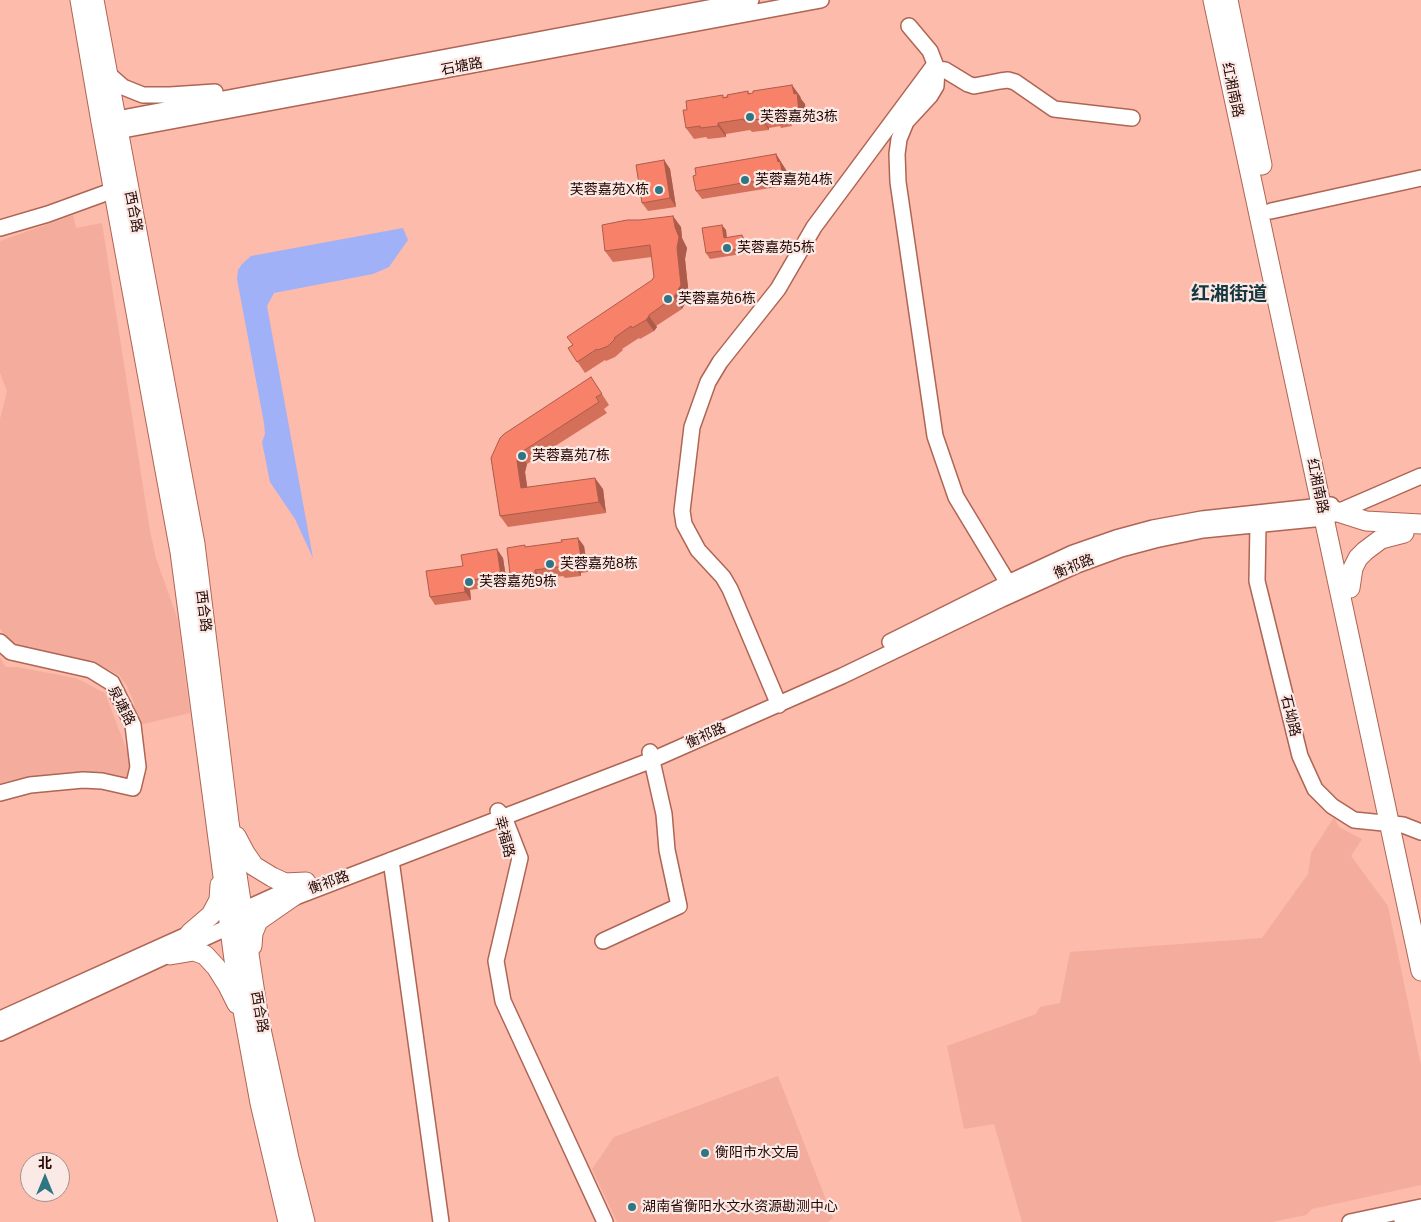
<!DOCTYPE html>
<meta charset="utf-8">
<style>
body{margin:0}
#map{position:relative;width:1421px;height:1222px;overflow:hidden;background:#fdbbab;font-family:Helvetica,"Noto Sans SC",sans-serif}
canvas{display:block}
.north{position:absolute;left:20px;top:1152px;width:50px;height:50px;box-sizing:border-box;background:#fbe9e5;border:1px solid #a58f8b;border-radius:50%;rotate:0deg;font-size:14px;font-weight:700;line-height:20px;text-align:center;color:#250804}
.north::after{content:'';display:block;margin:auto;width:18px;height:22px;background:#307583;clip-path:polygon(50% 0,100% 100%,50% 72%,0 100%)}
</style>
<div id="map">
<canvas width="1421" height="1222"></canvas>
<div class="north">北</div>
</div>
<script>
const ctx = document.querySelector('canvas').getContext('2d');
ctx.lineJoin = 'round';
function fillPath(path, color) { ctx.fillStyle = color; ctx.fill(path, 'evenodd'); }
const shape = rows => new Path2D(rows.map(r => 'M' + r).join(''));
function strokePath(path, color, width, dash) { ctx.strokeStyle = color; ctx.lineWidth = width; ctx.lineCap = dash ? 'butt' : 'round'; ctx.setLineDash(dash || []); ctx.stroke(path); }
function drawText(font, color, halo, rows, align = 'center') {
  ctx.font = font + ' Helvetica,"Noto Sans SC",sans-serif'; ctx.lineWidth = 4.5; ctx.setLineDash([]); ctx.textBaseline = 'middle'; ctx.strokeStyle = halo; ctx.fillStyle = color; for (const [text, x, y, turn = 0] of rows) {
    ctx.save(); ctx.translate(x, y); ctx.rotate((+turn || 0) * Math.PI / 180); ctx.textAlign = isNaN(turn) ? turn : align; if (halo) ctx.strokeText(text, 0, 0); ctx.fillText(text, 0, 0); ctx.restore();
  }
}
const built = shape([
 [73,215,76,228,102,223,150,531,156,558,178,620,190,713,139,725,134,703,127,686,119,675,104,667,25,649,11,642,0,629,0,419,7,391,0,373,0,241],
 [0,658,6,667,17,667,76,678,105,693,132,764,125,781,0,787],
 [1334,817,1339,827,1362,839,1351,856,1388,906,1421,1065,1421,1185,1312,1209,1306,1215,1272,1222,1022,1222,994,1124,964,1129,947,1046,1036,1014,1040,1007,1060,1003,1070,952,1262,938,1308,874,1311,853],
 [778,1076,833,1218,828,1222,617,1222,592,1169,614,1137]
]);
const green = shape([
 [403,228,408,240,389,267,373,274,274,293,267,306,313,558,295,519,270,482,262,442,265,434,264,423,237,279,238,270,242,264,251,256]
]);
const minor = shape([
 [909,26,930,51,937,69,936,86,930,96,906,122,899,139,897,154,898,182,935,436,956,497,1008,583],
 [937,69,945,70,968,84,974,86,1000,81,1008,80,1015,82,1054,109,1132,118],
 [107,73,123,87,143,95,170,95,215,92],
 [106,121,751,0],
 [107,133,821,0],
 [1271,211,1421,178],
 [0,228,48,214,114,190],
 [1258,525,1257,581,1300,756,1315,789,1332,806,1354,820,1403,825,1421,832],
 [0,642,11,652,91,670,112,683,133,725,138,767,133,788,102,781,83,780,30,785,0,793],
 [890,642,1008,583,1073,553,1116,538,1153,528,1202,519,1331,505],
 [779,705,730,589,723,577,698,550,684,524,682,511,692,427,708,382,720,362,778,289,814,227,935,64],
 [498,811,504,817,520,858,496,961,503,1001,605,1222],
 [391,860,441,1222],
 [285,901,652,760,842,676,1002,599,1077,565,1121,549,1155,540,1203,530,1324,518,1421,476],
 [232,915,294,887],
 [603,941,679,906,667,850,664,814,650,752],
 [0,1019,200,929],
 [0,1033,239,922],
 [1350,1222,1421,1207],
 [1402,1222,1421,1218]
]);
const major = shape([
 [80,0,101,122,180,552,235,967,260,1103,288,1222],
 [94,0,195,544,229,822,259,1020,289,1158,305,1222],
 [1213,0,1421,971],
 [1228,0,1262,165],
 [1322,507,1366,521,1421,524],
 [1350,588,1353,568,1358,558,1365,551,1381,539,1404,533],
 [236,836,245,853,254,866,272,877,285,883,306,882],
 [190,933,211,915,219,900,220,885],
 [252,946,253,933,258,921,294,896],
 [170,955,194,951,205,955,216,967,228,986,237,1004]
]);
const wall = shape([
 [748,91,750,94,800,96,801,99,805,104,807,122,791,124,792,126,781,128,780,126,769,128,769,130,752,132,750,130,726,134,726,137,708,139,706,137,694,139,686,128,687,110,724,97],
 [776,154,786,170,789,185,702,199,696,191],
 [664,160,670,169,676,207,648,211,642,203],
 [681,227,682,238,687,248,685,259,689,297,682,309,656,326,657,327,654,331,640,339,639,338,622,349,623,350,615,357,606,361,605,360,585,373,568,348,652,280,654,277,652,257,613,262,605,251],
 [726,230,727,238,746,241,748,253,710,259,706,253],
 [591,377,609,405,604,409,607,413,527,464,525,472,527,487,603,489,606,513,508,527,500,516,491,458],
 [584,546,588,572,581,573,581,576,565,578,563,576,541,579,541,582,524,584,522,582,516,582,510,574,527,547],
 [503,558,507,584,470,590,471,600,435,605,430,597,463,566]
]);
const shadedWall = shape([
 [792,85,800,96,801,99,805,104,807,122,799,111,794,94],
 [784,113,791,124,792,126,784,115],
 [761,117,769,128,769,130,761,119],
 [718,123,726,134,726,137,718,126],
 [776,154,786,170,789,185,783,176,778,162],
 [664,160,670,169,676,207,670,198],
 [673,216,681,227,682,238,687,248,685,259,689,297,682,309,674,297,675,227],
 [722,225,726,230,727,244,724,238],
 [742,235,746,241,748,253,744,248],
 [649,316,657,327,654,331,646,320],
 [520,453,527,464,525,472,529,499,521,488,517,461],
 [595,478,603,489,606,513,599,502],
 [578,538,584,546,588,572,582,564],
 [497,549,503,558,507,584,501,576],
 [575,565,581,573,581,576,575,568],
 [535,570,541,579,541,582,535,574],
 [464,581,470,590,471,600,465,592]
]);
const building = shape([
 [792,85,794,94,797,93,799,111,784,113,784,115,774,117,773,115,761,117,761,119,744,121,744,119,718,123,718,126,700,128,700,126,686,128,683,110,687,110,686,101,723,95,723,98,728,97,727,95,748,91,748,94,753,93,753,91,792,85],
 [776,154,778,162,780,161,783,176,696,191,693,176,696,175,695,168,776,154],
 [664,160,670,198,642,203,636,165,664,160],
 [673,216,675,227,679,237,677,248,681,285,674,297,649,315,649,316,646,320,632,328,631,326,614,338,615,339,608,346,598,350,597,349,577,362,568,348,573,345,567,337,652,280,654,277,650,245,605,251,602,225,627,220,640,220,673,216],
 [722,225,724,238,742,235,744,248,706,253,702,228,722,225],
 [591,377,602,394,596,397,599,402,520,453,517,461,521,488,595,478,599,502,500,516,491,458,500,438,504,434,591,377],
 [578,538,582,564,575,565,575,568,559,570,558,567,535,570,535,574,518,576,517,573,510,574,507,548,525,545,525,547,562,542,561,540,578,538],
 [497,549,501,576,464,581,465,592,430,597,426,571,463,566,461,555,497,549]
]);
const markers = [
 [750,117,5,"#307583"],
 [745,180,5,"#307583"],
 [659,190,5,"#307583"],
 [727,248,5,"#307583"],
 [668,299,5,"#307583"],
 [522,456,5,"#307583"],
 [550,564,5,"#307583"],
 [469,582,5,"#307583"],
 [705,1153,5,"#307583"],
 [632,1207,5,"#307583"]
];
const streetNames = [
 ["石塘路",462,67,-11],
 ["红湘南路",1232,90,78],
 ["西合路",133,212,79],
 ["红湘南路",1317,486,78],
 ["衡祁路",1074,567,-22],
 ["西合路",203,611,83],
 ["泉塘路",121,706,63],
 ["石坳路",1290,716,76],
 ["衡祁路",706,736,-24],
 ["幸福路",504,837,76],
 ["衡祁路",329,883,-20],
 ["西合路",259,1012,80]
];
const poiNames = [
 ["芙蓉嘉苑3栋",760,117],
 ["芙蓉嘉苑4栋",755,180],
 ["芙蓉嘉苑X栋",649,190,"right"],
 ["芙蓉嘉苑5栋",737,248],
 ["芙蓉嘉苑6栋",678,299],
 ["芙蓉嘉苑7栋",532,456],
 ["芙蓉嘉苑8栋",560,564],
 ["芙蓉嘉苑9栋",479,582],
 ["衡阳市水文局",715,1153],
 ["湖南省衡阳水文水资源勘测中心",642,1207]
];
const districtNames = [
 ["红湘街道",1229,295]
];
fillPath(built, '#f4ad9c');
fillPath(green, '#a0b1f7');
strokePath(minor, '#af6554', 18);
strokePath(major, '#af6554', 21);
strokePath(minor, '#fff', 15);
strokePath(major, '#fff', 19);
fillPath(wall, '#d4705a');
fillPath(shadedWall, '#ad5b4a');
fillPath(building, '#f78269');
strokePath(building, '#ad5b4a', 1);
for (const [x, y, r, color] of markers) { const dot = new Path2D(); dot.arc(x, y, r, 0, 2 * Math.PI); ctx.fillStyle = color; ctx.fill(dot); strokePath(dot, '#fbe9e5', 2); }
drawText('14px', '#250804', '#fbe9e5', streetNames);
drawText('14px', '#250804', '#fbe9e5', poiNames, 'left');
drawText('bold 19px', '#16373e', '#fbe9e5', districtNames);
</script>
